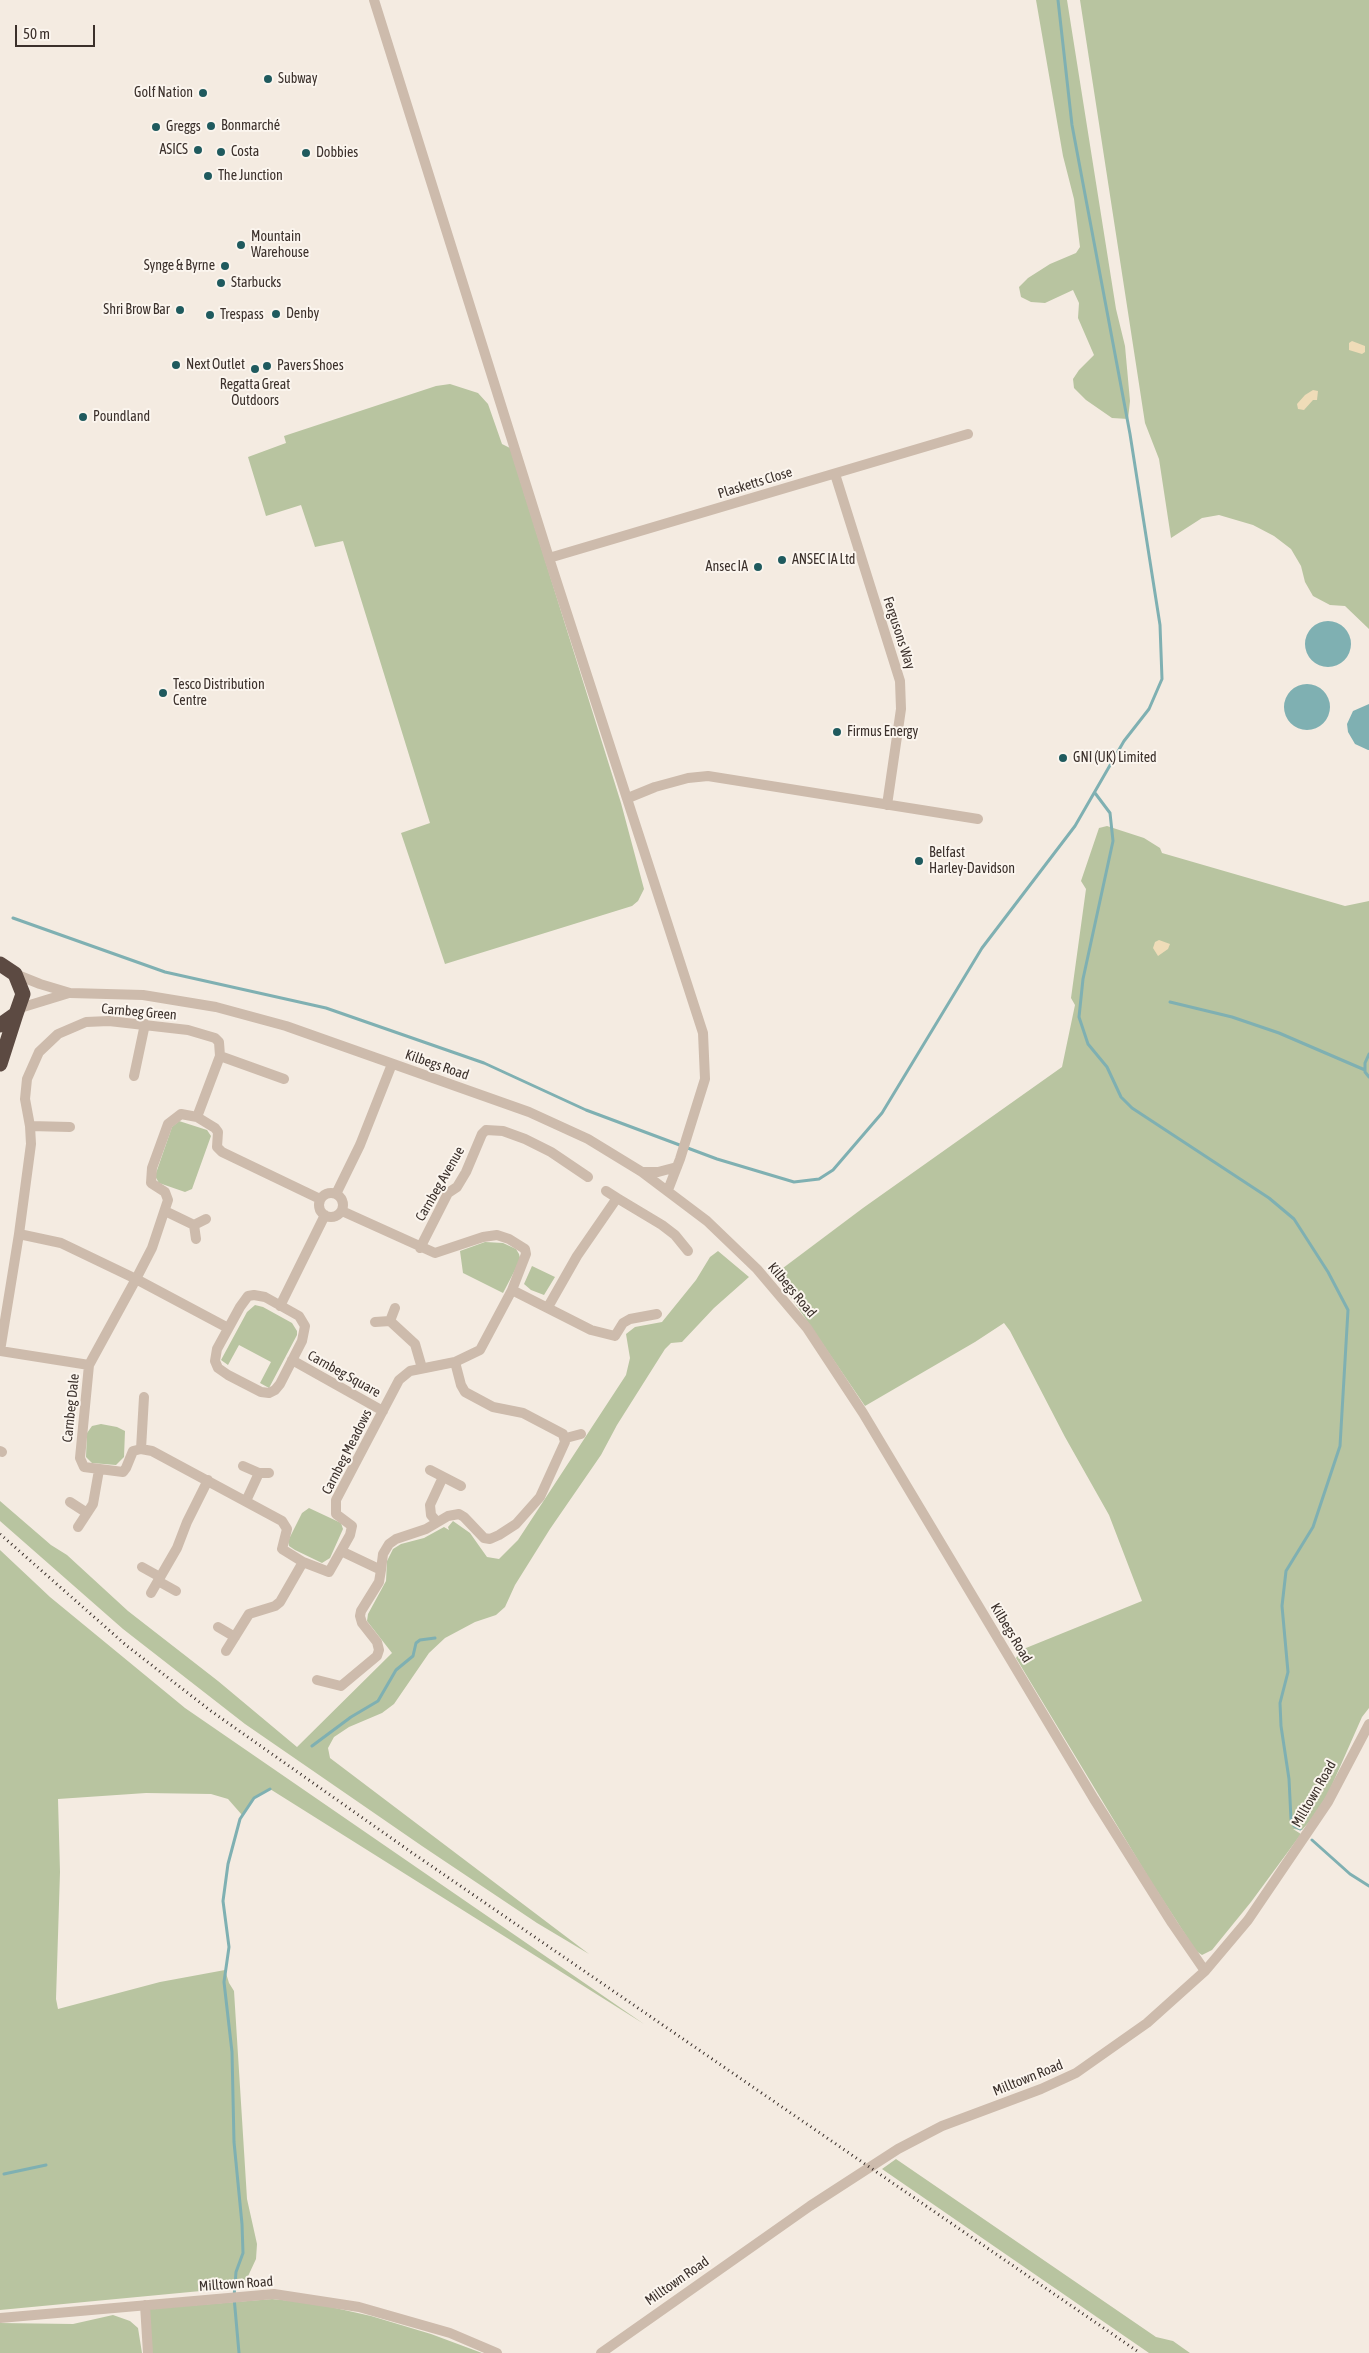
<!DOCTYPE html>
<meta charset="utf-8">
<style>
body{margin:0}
#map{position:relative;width:1369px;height:2353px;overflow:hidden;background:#f4ebe1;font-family:"Asap Condensed",sans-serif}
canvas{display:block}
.scale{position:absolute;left:15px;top:25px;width:80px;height:22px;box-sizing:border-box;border:2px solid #3b302b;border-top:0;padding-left:6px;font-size:15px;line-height:18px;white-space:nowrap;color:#3b302b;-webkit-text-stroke:4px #fbf5ee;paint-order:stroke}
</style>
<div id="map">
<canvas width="1369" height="2353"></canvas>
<div class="scale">50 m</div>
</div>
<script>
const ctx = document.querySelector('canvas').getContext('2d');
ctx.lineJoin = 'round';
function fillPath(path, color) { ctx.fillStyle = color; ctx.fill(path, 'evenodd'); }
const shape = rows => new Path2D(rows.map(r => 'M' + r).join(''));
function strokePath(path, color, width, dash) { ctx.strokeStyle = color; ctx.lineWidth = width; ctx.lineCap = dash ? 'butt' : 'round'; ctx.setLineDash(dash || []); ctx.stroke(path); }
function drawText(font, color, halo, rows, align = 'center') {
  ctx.font = font + ' "Asap Condensed",sans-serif'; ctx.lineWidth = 4; ctx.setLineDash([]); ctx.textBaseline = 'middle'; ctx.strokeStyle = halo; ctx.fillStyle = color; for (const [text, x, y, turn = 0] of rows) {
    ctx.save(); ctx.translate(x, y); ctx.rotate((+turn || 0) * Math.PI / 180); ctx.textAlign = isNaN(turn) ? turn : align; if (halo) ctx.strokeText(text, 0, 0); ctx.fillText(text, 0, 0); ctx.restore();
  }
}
const green = shape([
 [1036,0,1067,0,1116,309,1125,346,1130,401,1128,419,1112,418,1086,400,1074,388,1073,379,1079,370,1094,355,1078,318,1079,303,1073,290,1045,303,1031,302,1021,297,1019,287,1028,278,1050,264,1076,253,1080,247,1074,199,1063,156],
 [1080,0,1369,0,1369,629,1345,606,1330,605,1313,596,1305,582,1301,566,1291,549,1274,536,1253,525,1219,515,1202,518,1171,538,1159,459,1145,423],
 [450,384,478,393,488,404,502,444,510,448,621,803,644,889,638,901,632,906,445,964,401,833,430,823,343,541,315,547,301,505,266,516,248,457,286,443,284,436,436,386],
 [1107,826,1144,838,1160,848,1162,853,1345,906,1369,901,1369,1708,1362,1717,1328,1794,1310,1821,1302,1830,1293,1829,1301,1834,1251,1902,1212,1950,1202,1955,1196,1951,1150,1880,1016,1658,1021,1650,1142,1601,1109,1515,1065,1437,1010,1331,1004,1323,975,1342,865,1406,775,1274,863,1208,1062,1067,1075,1005,1071,998,1086,889,1081,881,1099,828],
 [179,1121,207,1130,211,1136,192,1189,185,1192,159,1183,155,1176,172,1127],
 [485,1242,503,1243,516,1249,519,1254,520,1258,515,1270,503,1293,463,1273,460,1251],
 [718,1251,749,1277,714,1308,682,1342,671,1343,665,1349,617,1425,601,1455,550,1529,515,1585,505,1607,496,1615,475,1622,445,1638,429,1653,394,1704,382,1713,349,1727,334,1737,328,1748,330,1758,589,1954,537,1923,422,1846,245,1724,123,1629,0,1521,0,1501,51,1545,67,1555,128,1611,218,1681,297,1747,392,1653,367,1621,368,1614,386,1581,387,1561,393,1549,401,1544,424,1538,444,1527,449,1530,448,1527,453,1521,470,1533,487,1557,499,1559,518,1540,626,1375,630,1358,626,1334,635,1327,662,1322,696,1280,710,1257],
 [532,1266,555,1277,544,1295,531,1290,524,1284],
 [255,1305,263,1307,292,1323,297,1331,297,1335,269,1388,260,1383,271,1362,239,1345,228,1365,221,1360,247,1312],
 [101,1424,117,1427,125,1431,124,1457,116,1465,92,1463,86,1457,87,1433,92,1426],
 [309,1508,341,1523,343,1529,330,1558,322,1563,295,1550,289,1546,288,1541,302,1513],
 [0,1550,50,1597,185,1708,644,2024,270,1789,254,1798,242,1815,228,1799,211,1794,146,1793,58,1799,60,1872,56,1999,58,2009,160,1982,225,1970,229,1983,234,1991,247,2199,257,2244,256,2259,243,2287,0,2310],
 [896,2159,1156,2337,1173,2341,1190,2353,1149,2353,882,2169],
 [272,2299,313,2303,371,2316,431,2334,482,2353,152,2353,149,2309],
 [113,2315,130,2321,138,2328,142,2353,0,2353,0,2323,73,2324]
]);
const sand = shape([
 [1352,341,1365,346,1365,352,1362,354,1349,350,1349,343],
 [1313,390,1318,391,1317,400,1313,400,1304,410,1298,409,1297,404,1305,395],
 [1159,940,1170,944,1168,949,1158,956,1153,948,1155,942]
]);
const water = shape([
 '1305 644a23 23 0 1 1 46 0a23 23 0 1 1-46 0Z',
 '1284 707a23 23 0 1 1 46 0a23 23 0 1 1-46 0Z',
 [1369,704,1369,750,1368,750,1355,744,1348,732,1347,724,1353,711]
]);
const stream = shape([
 [1095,793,1110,813,1113,841,1083,979,1079,1017,1088,1044,1107,1067,1121,1097,1132,1108,1269,1198,1294,1219,1328,1272,1348,1310,1340,1446,1313,1527,1286,1571,1282,1606,1288,1672,1280,1703,1281,1726,1289,1779,1291,1819,1294,1826,1300,1829],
 [13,918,165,972,326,1008,484,1063,586,1110,717,1159,794,1182,819,1179,833,1170,882,1113,982,948,1075,826,1124,741,1149,709,1162,679,1160,625,1130,434,1072,125,1058,0],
 [1170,1002,1232,1017,1279,1033,1365,1070],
 [1369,1054,1365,1063,1365,1072,1369,1077],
 [312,1746,351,1717,378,1701,396,1670,413,1656,416,1643,420,1640,435,1638],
 [1312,1840,1350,1874,1369,1886],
 [4,2174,46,2165],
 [239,2353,234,2297,236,2272,243,2253,242,2224,234,2142,232,2052,224,1982,229,1947,223,1901,228,1864,240,1819,254,1798,270,1789]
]);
const minor = shape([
 [374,0,549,558,703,1033,705,1079,680,1159,668,1190],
 [835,474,900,681,901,709,887,805],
 [549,558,968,434],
 [628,798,655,787,688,778,708,776,978,819],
 [15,974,40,984,70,993,143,995,216,1007,286,1026,529,1112,588,1139,642,1172,707,1221,757,1269,807,1328,863,1413,1094,1799,1172,1923,1205,1971],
 [20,1008,69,993],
 [220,1056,284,1079],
 [134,1076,145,1024],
 [197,1117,220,1056,219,1042,215,1038,188,1030,109,1021,86,1022,58,1034,39,1052,27,1079,25,1099,30,1126,31,1144,19,1234,61,1243,136,1279,152,1248,168,1200,165,1192,151,1183,152,1168,168,1124,181,1114,197,1117,215,1128,218,1132,217,1147,222,1152,320,1199],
 [30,1126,70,1127],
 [642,1172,658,1172,677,1167],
 [606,1191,617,1198],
 '319 1205a12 12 0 1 1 24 0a12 12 0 1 1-24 0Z',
 [336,1194,360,1145,392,1064],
 [165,1211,194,1225,196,1239],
 [342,1211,435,1253,483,1237,497,1235,509,1239,525,1249,526,1254,512,1290,591,1330,615,1336,623,1323,630,1319,657,1314],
 [194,1225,206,1219],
 [420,1248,448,1193,457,1187,466,1172,482,1134,486,1130,503,1131,525,1139,551,1152,588,1177],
 [254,1295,265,1297,299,1316,305,1326,302,1341,280,1384,275,1390,269,1393,261,1392,228,1375,218,1368,215,1361,217,1349,240,1307,248,1296,254,1295],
 [280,1306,325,1215],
 [548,1307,577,1256,617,1198,662,1225,675,1235,688,1251],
 [395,1308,390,1321,415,1344,422,1368],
 [375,1322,390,1321],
 [0,1351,89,1365,80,1458,84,1467,123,1472,126,1468,133,1451,141,1449,152,1451,282,1521,287,1529,282,1549,303,1562,329,1572,341,1551],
 [0,1351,19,1234],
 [292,1360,383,1411],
 [455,1362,461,1385,465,1392,493,1407,523,1413,563,1434,565,1442,540,1497,516,1524,499,1535,490,1539,484,1538,464,1517,459,1514,448,1516,426,1529,396,1539,389,1544,383,1554,381,1570,341,1551,350,1535,352,1526,336,1514,336,1500,399,1380,410,1371,455,1362],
 [455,1362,480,1350,512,1290],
 [89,1365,136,1279,228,1328],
 [566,1438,581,1434],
 [141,1449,144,1397],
 [0,1451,2,1452],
 [243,1466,259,1473,269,1473],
 [430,1470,461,1486],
 [246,1501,259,1473],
 [70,1502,87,1513],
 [437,1522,431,1515,430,1505,443,1477],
 [78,1527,93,1504,99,1470],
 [142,1567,160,1577],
 [158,1581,176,1591],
 [151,1593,177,1548,187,1522,208,1480],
 [218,1627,235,1637],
 [226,1651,249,1614,275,1606,280,1602,303,1562],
 [317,1680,341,1686,377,1656,379,1650,377,1642,362,1623,360,1616,361,1611,379,1582,381,1570],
 [145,2305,148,2353],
 [0,2318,274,2294,359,2307,450,2333,497,2353],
 [601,2353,810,2206,898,2149,942,2126,1041,2089,1076,2073,1147,2023,1205,1971,1248,1920,1328,1802,1369,1724]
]);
const highway = shape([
 [0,964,15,974,23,994,16,1014,0,1025],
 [0,1064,16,1014]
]);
const rail = shape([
 [0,1534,127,1646,211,1711,411,1852,1140,2353]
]);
const markers = [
 [268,79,5,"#1f5a5e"],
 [203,93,5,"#1f5a5e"],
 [211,126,5,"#1f5a5e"],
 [156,127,5,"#1f5a5e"],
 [198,150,5,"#1f5a5e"],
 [221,152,5,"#1f5a5e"],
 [306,153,5,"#1f5a5e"],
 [208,176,5,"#1f5a5e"],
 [241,245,5,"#1f5a5e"],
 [225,266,5,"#1f5a5e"],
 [221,283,5,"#1f5a5e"],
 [180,310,5,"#1f5a5e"],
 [276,314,5,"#1f5a5e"],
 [210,315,5,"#1f5a5e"],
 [176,365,5,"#1f5a5e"],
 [267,366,5,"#1f5a5e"],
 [255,369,5,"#1f5a5e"],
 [83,417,5,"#1f5a5e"],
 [782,560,5,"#1f5a5e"],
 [758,567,5,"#1f5a5e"],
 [163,693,5,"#1f5a5e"],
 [837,732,5,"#1f5a5e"],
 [1063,758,5,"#1f5a5e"],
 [919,861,5,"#1f5a5e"]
];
const poiNames = [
 ["Subway",278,79],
 ["Golf Nation",193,93,"right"],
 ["Bonmarché",221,126],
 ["Greggs",166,127],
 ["ASICS",188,150,"right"],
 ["Costa",231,152],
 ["Dobbies",316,153],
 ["The Junction",218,176],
 ["Mountain",251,237],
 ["Warehouse",251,253],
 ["Synge & Byrne",215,266,"right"],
 ["Starbucks",231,283],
 ["Shri Brow Bar",170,310,"right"],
 ["Denby",286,314],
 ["Trespass",220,315],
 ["Next Outlet",186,365],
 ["Pavers Shoes",277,366],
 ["Regatta Great",255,385,"center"],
 ["Outdoors",255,401,"center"],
 ["Poundland",93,417],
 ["ANSEC IA Ltd",792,560],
 ["Ansec IA",748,567,"right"],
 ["Tesco Distribution",173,685],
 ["Centre",173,701],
 ["Firmus Energy",847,732],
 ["GNI (UK) Limited",1073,758],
 ["Belfast",929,853],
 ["Harley-Davidson",929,869]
];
const streetNames = [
 ["Plasketts Close",755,483,-17],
 ["Fergusons Way",899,633,72],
 ["Carnbeg Green",139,1012,5],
 ["Kilbegs Road",437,1065,19],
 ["Carnbeg Avenue",440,1184,-60],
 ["Kilbegs Road",792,1290,50],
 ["Carnbeg Square",344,1374,29],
 ["Carnbeg Dale",71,1408,-84],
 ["Carnbeg Meadows",347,1452,-63],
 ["Kilbegs Road",1011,1633,59],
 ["Milltown Road",1314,1794,-60],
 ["Milltown Road",1028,2078,-22],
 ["Milltown Road",677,2281,-35],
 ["Milltown Road",236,2284,-4]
];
fillPath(green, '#b8c4a0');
fillPath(sand, '#efdcb8');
fillPath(water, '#7fb0b2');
strokePath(stream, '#7fb0b2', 3);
strokePath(minor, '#cdbbac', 10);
strokePath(highway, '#5c4a42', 15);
strokePath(rail, '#3b302b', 3, [1, 4]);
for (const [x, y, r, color] of markers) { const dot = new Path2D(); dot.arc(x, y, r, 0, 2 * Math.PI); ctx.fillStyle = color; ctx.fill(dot); strokePath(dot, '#fbf5ee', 2); }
drawText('14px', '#3b302b', '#fbf5ee', poiNames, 'left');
drawText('14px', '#3b302b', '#fbf5ee', streetNames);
</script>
